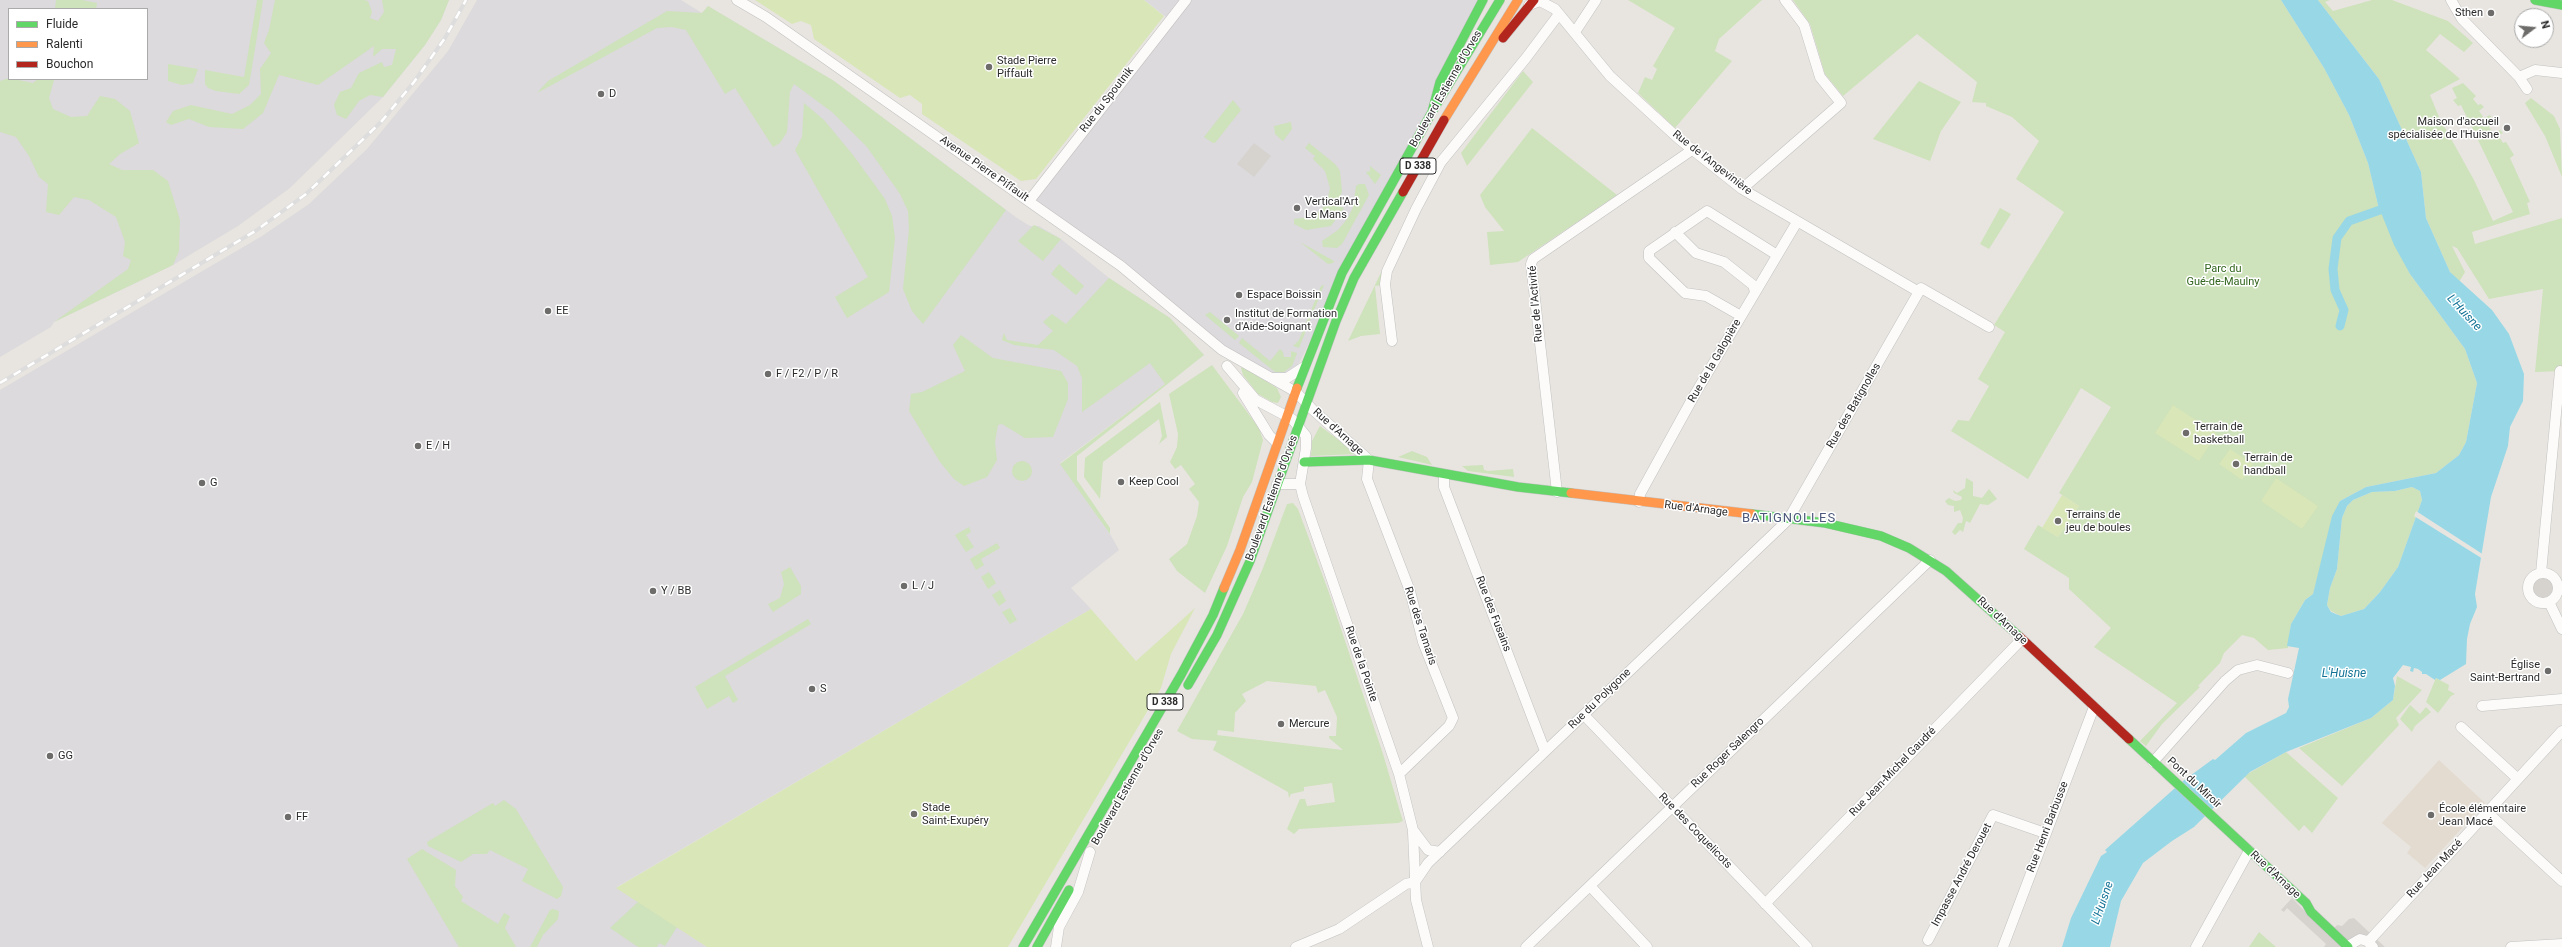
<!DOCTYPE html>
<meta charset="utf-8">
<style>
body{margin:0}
#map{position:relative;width:2562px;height:947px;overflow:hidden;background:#e8e5e0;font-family:Roboto,sans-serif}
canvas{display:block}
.legend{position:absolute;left:8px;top:8px;width:140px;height:72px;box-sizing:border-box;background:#fff;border:1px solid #aaa;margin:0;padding:5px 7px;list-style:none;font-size:12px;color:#2b2b2b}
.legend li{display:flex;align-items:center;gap:8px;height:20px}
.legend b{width:20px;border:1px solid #aaa}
.north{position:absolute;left:2514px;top:8px;width:40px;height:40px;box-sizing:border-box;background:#fff;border:1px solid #aaa;border-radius:50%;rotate:74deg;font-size:11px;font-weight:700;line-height:16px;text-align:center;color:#2b2b2b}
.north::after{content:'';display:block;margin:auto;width:14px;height:18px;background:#6d6c6a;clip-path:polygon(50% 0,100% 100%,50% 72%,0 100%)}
</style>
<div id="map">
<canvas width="2562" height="947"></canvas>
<ul class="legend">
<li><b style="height:5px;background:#63d668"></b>Fluide</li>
<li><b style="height:5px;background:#ff974d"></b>Ralenti</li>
<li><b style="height:5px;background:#b3261e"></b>Bouchon</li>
</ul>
<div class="north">N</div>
</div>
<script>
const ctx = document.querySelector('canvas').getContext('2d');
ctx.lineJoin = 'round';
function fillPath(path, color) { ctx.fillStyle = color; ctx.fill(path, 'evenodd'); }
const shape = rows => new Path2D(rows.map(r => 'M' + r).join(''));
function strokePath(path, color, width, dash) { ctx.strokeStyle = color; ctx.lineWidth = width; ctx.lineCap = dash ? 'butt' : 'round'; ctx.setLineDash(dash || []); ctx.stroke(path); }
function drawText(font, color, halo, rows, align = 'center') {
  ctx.font = font + ' Roboto,sans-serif'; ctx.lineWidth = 3; ctx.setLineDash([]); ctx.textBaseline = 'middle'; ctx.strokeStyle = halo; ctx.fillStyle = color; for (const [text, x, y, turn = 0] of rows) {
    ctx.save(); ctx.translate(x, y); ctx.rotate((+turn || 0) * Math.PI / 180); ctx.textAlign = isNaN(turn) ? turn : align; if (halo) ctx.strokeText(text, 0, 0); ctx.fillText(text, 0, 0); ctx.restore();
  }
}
const industrial = shape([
 [0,0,449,0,441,20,425,45,383,97,290,188,238,226,173,265,54,322,51,327,0,357],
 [9,9,147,9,147,79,9,79],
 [477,0,681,0,702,13,708,6,834,81,1017,218,1030,226,1039,226,1061,239,1109,278,1170,318,1204,355,1060,463,1110,534,1119,550,1071,588,1091,609,617,887,707,947,0,947,0,390,262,236,309,204,367,149,448,51],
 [1144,0,1483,0,1293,375,1258,372,1029,201,1170,20]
]);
const education = shape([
 [2439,760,2485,803,2425,868,2407,853,2411,847,2382,823]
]);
const green = shape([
 [56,0,82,0,97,3,96,9,55,9],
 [257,0,263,0,249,85,239,94,216,91,208,88,205,84,205,70,244,77],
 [275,0,364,0,368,1,372,12,370,18,378,21,384,12,382,0,449,0,441,20,425,45,383,97,370,95,359,101,346,119,337,115,334,105,340,92,351,88,359,73,382,62,384,67,392,65,396,49,382,49,373,57,374,46,318,85,279,75,263,113,243,129,209,127,189,119,171,125,166,122,173,111,191,105,232,114,250,105,261,94,260,69,271,53,264,43,269,30],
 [1628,0,1762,0,1719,39,1715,51,1732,61,1675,128,1638,93,1645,77,1652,80,1657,69,1653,66,1675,28],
 [1793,0,2281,0,2324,68,2349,115,2368,163,2378,205,2410,274,2465,349,2477,383,2466,442,2459,455,2436,473,2366,487,2340,501,2313,594,2305,600,2291,624,2288,648,2268,650,2254,638,2242,635,2224,653,2220,663,2198,686,2200,687,2162,724,2146,746,2140,741,2177,703,2094,647,2111,628,2069,589,2069,578,2024,549,2038,525,2058,537,2079,506,2059,493,2111,407,2081,388,2028,479,1951,431,1958,420,1969,421,1989,386,1978,379,2005,332,1994,325,2064,212,2016,179,2039,141,2012,117,1986,106,1986,103,1972,102,1977,82,1917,34,1843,96,1825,74,1810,24],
 [2318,0,2330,0,2325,2,2333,11,2372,0,2392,0,2448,21,2473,43,2464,52,2440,34,2426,50,2460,79,2430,95,2439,117,2474,180,2493,221,2513,212,2461,105,2458,106,2453,100,2457,98,2452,88,2463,83,2476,96,2473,99,2478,105,2481,104,2484,107,2479,111,2484,118,2490,115,2495,122,2489,127,2494,134,2500,130,2503,133,2498,135,2503,143,2506,142,2514,155,2510,158,2530,202,2527,203,2530,214,2472,232,2475,244,2562,218,2562,371,2535,372,2543,289,2489,299,2457,248,2452,246,2465,272,2459,282,2450,272,2426,218,2421,172,2379,79],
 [708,6,834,81,1006,210,923,324,912,311,903,289,909,229,908,211,900,194,867,147,832,112,794,84,790,92,787,132,780,143,773,147,735,88,725,94,686,30,672,27,657,28,537,93,548,81,667,11,702,13],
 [168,64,198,69,193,83,182,85,168,81],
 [1523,71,1533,82,1467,166,1461,153],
 [9,78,33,83,38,79,54,80,49,98,53,109,71,117,87,116,100,96,115,99,130,111,139,143,120,154,109,164,122,170,153,170,168,181,180,220,179,251,173,265,54,322,128,269,131,260,123,256,125,242,116,217,89,200,74,197,59,215,46,212,48,184,39,177,29,156,16,137,0,132,0,81],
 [1919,81,1961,102,1941,131,1930,161,1873,139],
 [2531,98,2554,116,2560,129,2562,177,2545,136,2525,103],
 [1233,100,1241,110,1215,143,1213,143,1204,137],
 [804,103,824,120,853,155,885,199,892,216,895,238,889,292,847,318,835,297,868,277,795,150,802,137],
 [1291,122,1292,129,1283,141,1275,134,1274,126],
 [1532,128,1617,195,1518,262,1490,265,1487,232,1504,231,1485,207,1480,195],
 [1309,143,1335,164,1340,171,1342,191,1338,205,1344,208,1331,226,1306,230,1294,224,1294,219,1309,217,1320,211,1327,202,1330,188,1325,171,1313,159,1315,156,1305,148],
 [1370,166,1381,175,1375,184,1366,172,1370,171],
 [1359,184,1365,184,1369,195,1342,244,1337,248,1323,247,1322,241,1338,230,1348,218,1353,207,1356,186],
 [2000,208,2011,214,1989,249,1980,244],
 [1034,225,1061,239,1043,261,1018,241],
 [1300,242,1334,261,1333,263,1328,264],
 [1389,256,1382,285,1375,286,1380,334,1361,336,1348,341],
 [1059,264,1084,286,1076,295,1051,274],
 [1109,278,1170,318,1204,355,1077,456,1077,480,1110,528,1110,534,1060,464,1165,384,1150,363,1082,412,1082,378,1077,366,1054,350,1014,345,1002,340,1004,333,1007,340,1038,345,1053,331,1043,322,1052,314,1066,324],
 [1324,285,1299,348,1293,346,1299,340,1321,286],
 [1210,312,1239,336,1235,340,1205,315],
 [961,335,993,358,1061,371,1068,383,1068,399,1053,437,1025,438,1002,424,998,425,995,442,997,460,987,477,964,486,954,479,940,462,909,411,911,394,922,392,965,371,953,345],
 [1242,338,1270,361,1280,349,1283,352,1284,357,1291,357,1291,351,1297,353,1292,366,1284,372,1275,372,1239,343],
 [1212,365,1259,428,1263,440,1252,482,1243,497,1227,546,1205,593,1177,571,1169,559,1187,544,1197,516,1199,502,1189,489,1195,484,1181,465,1175,469,1170,462,1177,447,1178,434,1169,394],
 [1243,367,1277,388,1281,397,1278,403,1272,402,1258,394,1243,375,1241,368],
 [1160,402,1167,437,1159,444,1162,436,1159,419,1103,462,1100,499,1084,477,1085,458],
 [1320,426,1356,453,1356,454,1311,456,1312,441],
 [1412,451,1427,457,1432,465,1398,457],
 '1012 471a10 10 0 1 1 20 0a10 10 0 1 1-20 0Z',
 [1483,465,1484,470,1488,471,1513,469,1514,477,1468,471,1462,466],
 [1966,478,1973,482,1973,496,1982,498,1989,489,1997,499,1988,505,1980,504,1970,523,1966,521,1963,532,1960,530,1955,535,1952,532,1958,523,1962,523,1963,518,1960,510,1954,512,1954,506,1948,505,1945,501,1949,498,1955,501,1961,500,1962,497,1954,493,1953,490,1957,493,1965,488],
 [2412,487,2420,491,2422,500,2398,567,2380,592,2364,609,2341,616,2331,611,2327,605,2330,588,2337,569,2342,518,2347,506,2353,500,2372,492,2395,491],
 [1293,503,1298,509,1328,590,1383,754,1401,815,1403,821,1398,823,1299,829,1294,834,1287,829,1300,799,1305,799,1307,806,1335,802,1332,783,1304,787,1304,791,1291,794,1289,798,1288,792,1213,750,1217,741,1192,739,1177,731,1243,614,1263,568,1287,504],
 [1267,681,1316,686,1318,693,1325,690,1337,717,1336,736,1329,736,1329,738,1343,750,1217,735,1218,730,1234,732,1235,713,1246,701,1242,694],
 [969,527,971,532,966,535,974,547,966,552,955,535],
 [997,543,1000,548,981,559,984,565,976,570,970,559],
 [790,567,801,586,801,594,773,612,768,604,780,598,784,584,781,572],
 [989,572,996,583,988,589,981,577],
 [1000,590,1006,601,999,606,992,595],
 [1010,608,1017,620,1010,624,1002,612],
 [808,619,811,624,725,676,738,700,733,703,729,696,707,709,695,687],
 [2397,676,2422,690,2396,718,2399,725,2342,786,2299,748,2371,718,2393,700],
 [2436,678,2449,685,2448,690,2455,694,2451,696,2438,713,2426,702],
 [2410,705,2420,714,2426,707,2431,712,2415,726,2412,732,2400,719],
 [2286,752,2338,798,2312,833,2304,825,2299,831,2244,776],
 [504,800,516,809,563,887,561,896,557,899,522,881,528,869,490,850,487,854,473,854,461,862,428,846,427,842,493,803,495,806],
 [422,849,456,870,455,886,463,897,461,901,498,924,504,913,510,916,505,928,516,947,459,947,407,859],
 [638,902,677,927,665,946,659,943,657,947,638,947,610,928],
 [553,909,559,911,558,919,543,935,537,947,530,947,550,910],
 [2259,932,2276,947,2249,947]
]);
const pitch = shape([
 [755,0,1144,0,1164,16,1036,179,1021,181,922,114,922,104,910,95,900,98,814,39,811,25,801,21,792,24],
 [2173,405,2217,434,2199,461,2155,433],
 [2230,449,2253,464,2242,480,2219,464],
 [2276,478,2318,506,2302,529,2261,501],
 [2062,495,2079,506,2058,537,2042,528],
 [1195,608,1171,654,1161,688,1008,947,707,947,616,888,1091,609,1136,661]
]);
const plaza = shape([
 [1254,143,1271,156,1254,177,1237,164],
 '2523 588a20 20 0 1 1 40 0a20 20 0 1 1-40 0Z',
 [2292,898,2328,935,2337,925,2342,926,2349,919,2354,918,2385,947,2368,947,2362,943,2352,947,2324,947,2326,944,2287,908,2284,912,2281,910]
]);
const water = shape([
 [2281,0,2318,0,2379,79,2421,172,2426,218,2450,272,2492,310,2509,334,2524,374,2523,401,2510,427,2508,446,2491,497,2475,594,2477,607,2470,624,2467,639,2466,664,2440,680,2436,678,2435,680,2426,674,2422,674,2422,672,2418,669,2414,668,2413,672,2410,671,2411,667,2403,665,2393,678,2395,686,2393,700,2371,718,2286,752,2250,772,2194,827,2172,841,2143,863,2121,901,2110,947,2062,947,2071,918,2101,856,2107,852,2105,850,2183,781,2213,759,2215,760,2246,733,2286,713,2289,707,2288,699,2299,648,2287,646,2291,624,2305,600,2313,594,2332,516,2340,501,2366,487,2436,473,2459,455,2466,442,2477,383,2465,349,2410,274,2394,245,2378,205,2368,163,2349,115,2324,68],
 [2412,487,2420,491,2422,500,2398,567,2380,592,2364,609,2341,616,2331,612,2327,605,2330,588,2337,569,2342,518,2347,506,2353,500,2372,492,2395,491]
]);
const pier = shape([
 [2416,511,2484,555,2483,559,2414,516]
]);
const canal = shape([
 [2340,326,2344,310,2335,290,2333,269,2337,238,2349,221,2380,210]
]);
const street = shape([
 [737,0,766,17,1121,266,1222,350,1296,392,1313,410,1369,460,1367,479,1410,591,1423,642,1453,718,1449,726,1399,774],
 [2451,0,2462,19,2519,77,2527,89],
 [1529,5,1540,1,1555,9,1610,76,1679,139,1742,189,1919,292],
 [1575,32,1596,0],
 [2519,77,2535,70,2562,73],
 [1742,189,1841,103,1820,77,1804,25,1785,0],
 [1029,201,1186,0],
 [1675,232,1696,253,1724,262,1753,285,1755,292],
 [1741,316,1706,296,1685,293,1649,258,1649,251,1707,211,1777,255],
 [1392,341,1385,284,1387,271,1416,209,1441,162,1526,58,1559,14],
 [1227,366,1256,400,1292,419,1306,436,1306,448,1300,484,1303,496,1399,774,1413,830,1428,850,1440,852],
 [1273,378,1287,378,1304,367],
 [1243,393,1269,435,1277,443],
 [1444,475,1444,487,1545,751],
 [1277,484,1300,484],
 [1557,492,1531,264,1533,259,1692,150],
 [1639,502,1640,494,1695,394,1797,222],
 '2528 588a15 15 0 1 1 30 0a15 15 0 1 1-30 0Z',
 [2541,573,2560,371],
 [2549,602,2562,629],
 [2482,706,2562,699],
 [1584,715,1807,947],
 [2461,727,2518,779],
 [2153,762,2225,681,2238,670,2257,665,2288,673],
 [2487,812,2562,881],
 [1413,832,1416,900,1428,947],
 [1415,882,1428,863,1788,520,1921,288,1989,327],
 [1590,886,1647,947],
 [1765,904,2022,639],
 [1928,940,1993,815,2045,833],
 [2368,942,2562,731],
 [2348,946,2360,939,2367,941,2373,947],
 [1056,947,1059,927,1078,892,1090,852],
 [1296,947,1339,929,1406,884,1415,882],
 [1526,947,1930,560],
 [2003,947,2094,707],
 [2196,947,2249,851],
 [2511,947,2562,944]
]);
const fast = shape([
 [2535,0,2562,5],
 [1432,112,1500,0],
 [1297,388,1342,273,1432,112,1440,82,1483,0],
 [1304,462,1369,460,1518,487,1571,493],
 [1752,514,1825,523,1881,536,1909,548,1946,571,2020,637],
 [1188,685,1217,635,1250,561,1336,321,1354,278,1403,192],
 [2129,739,2306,903,2311,912,2348,947],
 [1023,947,1181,675,1213,615,1224,588],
 [1037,947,1069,890]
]);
const slow = shape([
 [1444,120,1518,0],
 [1571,493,1752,514],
 [1224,588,1240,550,1297,388]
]);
const jam = shape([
 [1503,38,1534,0],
 [1403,192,1444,120],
 [2020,637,2129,739]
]);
const rail = shape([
 [0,383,257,230,306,194,381,122,414,82,445,38,466,0]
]);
const markers = [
 [2491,13,4,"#6d6c6a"],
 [989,67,4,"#6d6c6a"],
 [601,94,4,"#6d6c6a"],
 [2507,128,4,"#6d6c6a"],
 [1297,208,4,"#6d6c6a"],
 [1239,295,4,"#6d6c6a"],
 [548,311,4,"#6d6c6a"],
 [1227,320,4,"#6d6c6a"],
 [768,374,4,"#6d6c6a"],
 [2186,433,4,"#6d6c6a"],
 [418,446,4,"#6d6c6a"],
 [2236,464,4,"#6d6c6a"],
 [1121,482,4,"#6d6c6a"],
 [202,483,4,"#6d6c6a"],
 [2058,521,4,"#6d6c6a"],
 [904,586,4,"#6d6c6a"],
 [653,591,4,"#6d6c6a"],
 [2548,671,4,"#6d6c6a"],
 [812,689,4,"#6d6c6a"],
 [1281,724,4,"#6d6c6a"],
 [50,756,4,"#6d6c6a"],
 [914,814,4,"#6d6c6a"],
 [2431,815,4,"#6d6c6a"],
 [288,817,4,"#6d6c6a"]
];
const shields = [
 [1418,166,36],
 [1165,702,36]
];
const shieldNames = [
 ["D 338",1418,166],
 ["D 338",1165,702]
];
const poiNames = [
 ["Sthen",2483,13,"right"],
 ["Stade Pierre",997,61],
 ["Piffault",997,74],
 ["D",609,94],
 ["Maison d'accueil",2499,122,"right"],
 ["spécialisée de l'Huisne",2499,135,"right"],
 ["Vertical'Art",1305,202],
 ["Le Mans",1305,215],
 ["Espace Boissin",1247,295],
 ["EE",556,311],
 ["Institut de Formation",1235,314],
 ["d'Aide-Soignant",1235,327],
 ["F / F2 / P / R",776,374],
 ["Terrain de",2194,427],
 ["basketball",2194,440],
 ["E / H",426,446],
 ["Terrain de",2244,458],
 ["handball",2244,471],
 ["Keep Cool",1129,482],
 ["G",210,483],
 ["Terrains de",2066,515],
 ["jeu de boules",2066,528],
 ["L / J",912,586],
 ["Y / BB",661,591],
 ["Église",2540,665,"right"],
 ["Saint-Bertrand",2540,678,"right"],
 ["S",820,689],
 ["Mercure",1289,724],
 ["GG",58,756],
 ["Stade",922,808],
 ["Saint-Exupéry",922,821],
 ["École élémentaire",2439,809],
 ["Jean Macé",2439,822],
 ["FF",296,817]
];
const streetNames = [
 ["Boulevard Estienne d'Orves",1446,89,-60],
 ["Rue du Spoutnik",1107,100,-52],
 ["Rue de l'Angevinière",1712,163,38],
 ["Avenue Pierre Piffault",984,169,35],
 ["Rue de l'Activité",1536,304,-95],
 ["Rue de la Galopière",1715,361,-60],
 ["Rue des Batignolles",1854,406,-60],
 ["Rue d'Arnage",1338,432,42],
 ["Boulevard Estienne d'Orves",1272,498,-70],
 ["Rue d'Arnage",1696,509,7],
 ["Rue des Fusains",1493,614,69],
 ["Rue d'Arnage",2002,621,43],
 ["Rue des Tamaris",1420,626,72],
 ["Rue de la Pointe",1361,664,71],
 ["Rue du Polygone",1600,699,-44],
 ["Rue Roger Salengro",1728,753,-44],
 ["Rue Jean-Michel Gaudré",1893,772,-46],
 ["Pont du Miroir",2194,783,43],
 ["Boulevard Estienne d'Orves",1128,787,-60],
 ["Rue Henri Barbusse",2048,827,-69],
 ["Rue des Coquelicots",1695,831,46],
 ["Rue Jean Macé",2435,869,-47],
 ["Impasse André Derouet",1962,875,-62],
 ["Rue d'Arnage",2275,875,43]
];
const parkNames = [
 ["Parc du",2223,269],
 ["Gué-de-Maulny",2223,282]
];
const waterNames = [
 ["L'Huisne",2464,313,47],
 ["L'Huisne",2344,674],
 ["L'Huisne",2103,903,-71]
];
const quarterNames = [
 ["BATIGNOLLES",1789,519]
];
fillPath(industrial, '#dcdadc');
fillPath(education, '#e3dbcf');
fillPath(green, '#cee2bb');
fillPath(pitch, '#d8e6b8');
fillPath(plaza, '#d6d3cf');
fillPath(water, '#98d8e6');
fillPath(pier, '#e8e5e0');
strokePath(canal, '#98d8e6', 9);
strokePath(street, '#c2c2c1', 11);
strokePath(fast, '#c2c2c1', 10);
strokePath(slow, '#c2c2c1', 10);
strokePath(jam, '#c2c2c1', 10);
strokePath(street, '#fcfbfa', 10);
strokePath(fast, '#63d668', 9);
strokePath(slow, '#ff974d', 9);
strokePath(jam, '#b3261e', 9);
strokePath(rail, '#deddde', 4);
strokePath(rail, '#fff', 2.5, [8]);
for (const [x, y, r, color] of markers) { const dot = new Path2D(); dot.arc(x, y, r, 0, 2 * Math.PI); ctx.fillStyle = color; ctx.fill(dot); strokePath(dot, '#fff', 1.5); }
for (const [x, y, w] of shields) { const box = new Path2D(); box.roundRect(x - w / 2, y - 8, w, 16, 3); ctx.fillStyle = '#fff'; ctx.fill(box); strokePath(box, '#2b2b2b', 1); }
drawText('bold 10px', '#2b2b2b', null, shieldNames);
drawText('11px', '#2b2b2b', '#fff', poiNames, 'left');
drawText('11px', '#2b2b2b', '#fff', streetNames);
drawText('11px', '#32651d', '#fff', parkNames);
drawText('italic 12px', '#137396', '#fff', waterNames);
ctx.letterSpacing = '1px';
drawText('13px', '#4d587a', '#fff', quarterNames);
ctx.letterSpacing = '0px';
</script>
